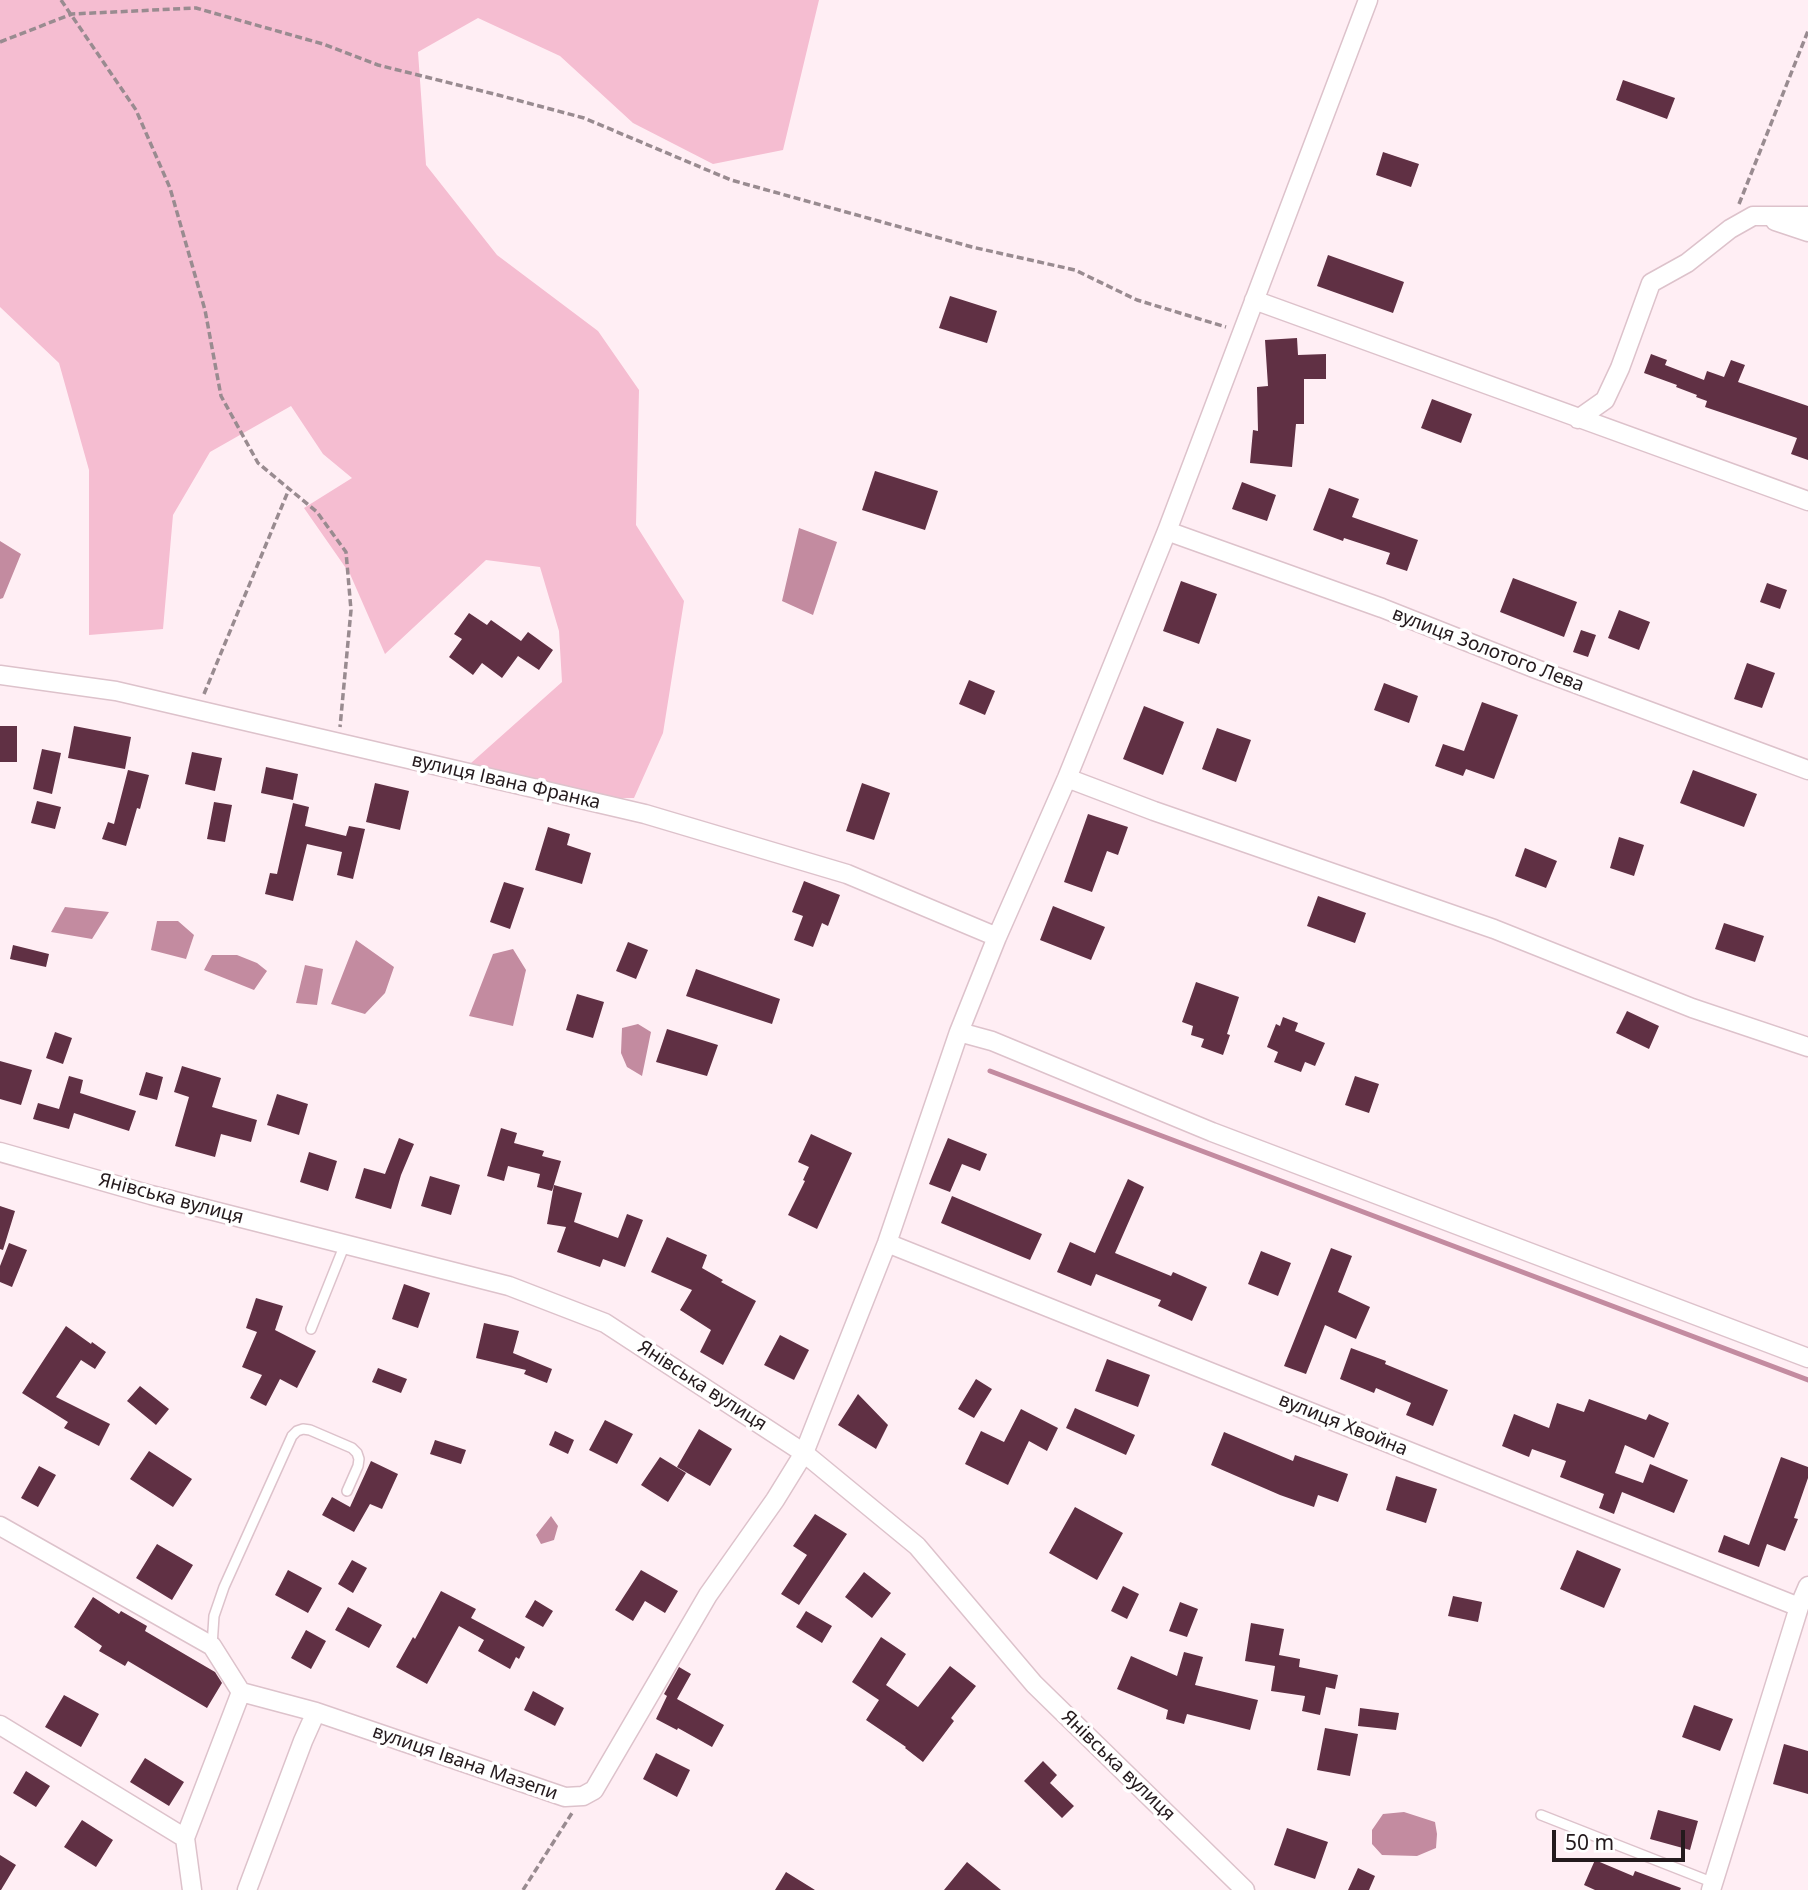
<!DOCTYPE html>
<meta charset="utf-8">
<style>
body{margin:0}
#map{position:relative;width:1808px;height:1890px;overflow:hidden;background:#ffeef4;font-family:"Noto Sans",sans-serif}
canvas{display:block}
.scale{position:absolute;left:1552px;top:1830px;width:133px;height:32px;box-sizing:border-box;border:4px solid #241a1d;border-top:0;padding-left:9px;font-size:21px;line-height:24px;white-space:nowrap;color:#241a1d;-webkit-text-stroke:5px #fff;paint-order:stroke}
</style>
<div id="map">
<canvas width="1808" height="1890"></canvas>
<div class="scale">50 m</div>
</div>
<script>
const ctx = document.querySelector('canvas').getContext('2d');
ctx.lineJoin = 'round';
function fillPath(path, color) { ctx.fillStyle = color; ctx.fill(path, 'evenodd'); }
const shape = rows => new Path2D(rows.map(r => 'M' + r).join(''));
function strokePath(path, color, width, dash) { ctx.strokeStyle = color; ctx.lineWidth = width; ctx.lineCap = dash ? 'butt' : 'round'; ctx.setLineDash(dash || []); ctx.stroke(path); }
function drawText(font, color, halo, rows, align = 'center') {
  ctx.font = font + ' "Noto Sans",sans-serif'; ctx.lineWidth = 7; ctx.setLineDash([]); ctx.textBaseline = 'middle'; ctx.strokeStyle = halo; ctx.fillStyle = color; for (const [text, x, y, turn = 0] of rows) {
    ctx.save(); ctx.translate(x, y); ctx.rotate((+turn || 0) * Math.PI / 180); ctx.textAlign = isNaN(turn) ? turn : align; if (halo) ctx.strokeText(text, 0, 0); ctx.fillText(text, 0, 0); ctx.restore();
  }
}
const green = shape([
 [0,0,819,0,783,150,713,164,633,123,560,56,478,18,418,52,426,165,497,255,598,331,639,390,636,525,684,601,663,733,634,798,558,798,462,771,562,682,559,631,540,567,486,560,385,654,350,574,304,508,352,478,323,454,291,406,210,452,173,515,163,629,89,635,89,470,59,363,0,307]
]);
const water = shape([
 [799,528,837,542,813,615,782,601],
 [0,541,21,554,3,598,0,599],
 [65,907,109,912,92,939,51,932],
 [157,921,178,921,194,935,186,959,151,950],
 [356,940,394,967,385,993,365,1014,331,1004],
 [513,949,526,970,513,1026,469,1016,493,954],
 [212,955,237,955,257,963,267,971,254,990,204,970],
 [305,965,323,969,317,1005,296,1003],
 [638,1024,651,1032,642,1076,627,1067,621,1053,622,1028],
 [551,1516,558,1526,554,1540,541,1544,536,1535],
 [1404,1812,1435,1822,1437,1834,1436,1848,1417,1856,1382,1855,1372,1844,1372,1830,1383,1814]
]);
const stream = shape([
 [990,1071,1808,1380]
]);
const building = shape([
 [1623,80,1675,98,1667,119,1616,100],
 [1383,152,1419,164,1411,187,1376,175],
 [1328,255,1404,282,1393,313,1317,286],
 [950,296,997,311,987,343,939,328],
 [1297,338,1298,355,1326,354,1326,379,1304,379,1304,424,1296,424,1292,467,1250,463,1253,430,1258,431,1257,387,1268,386,1265,340],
 [1651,354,1667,360,1665,365,1704,380,1707,371,1724,377,1731,360,1745,365,1738,382,1808,406,1808,460,1791,454,1797,438,1705,407,1707,401,1696,397,1697,395,1676,387,1677,385,1644,373],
 [1432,399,1472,414,1461,443,1421,428],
 [875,471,938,491,925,530,862,510],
 [1242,482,1276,495,1267,521,1232,509],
 [1329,488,1359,499,1352,517,1418,540,1407,571,1386,564,1390,553,1344,538,1343,541,1313,530],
 [1513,578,1577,602,1564,637,1500,612],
 [1181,581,1217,594,1199,644,1163,631],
 [1767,583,1787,590,1780,609,1760,602],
 [1619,610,1650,622,1639,650,1608,638],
 [469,613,487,625,491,620,521,641,528,632,553,650,539,670,518,656,502,678,482,663,473,675,449,657,462,639,454,634],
 [1581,630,1596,635,1588,657,1573,652],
 [1747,663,1775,673,1762,708,1734,699],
 [969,680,995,691,985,715,959,704],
 [1384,683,1418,696,1409,723,1374,710],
 [1482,702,1518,715,1494,779,1466,769,1463,776,1435,766,1443,744,1464,751],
 [1144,706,1184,722,1163,775,1123,759],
 [0,726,17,726,17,762,0,762],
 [74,726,131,737,125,769,68,758],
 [1217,728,1251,740,1236,782,1202,769],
 [42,749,61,753,52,794,33,789],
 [192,752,222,758,215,791,185,784],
 [266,767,298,774,293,800,261,793],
 [128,770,149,775,140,809,137,808,126,846,102,839,108,822,114,824],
 [1693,770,1757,794,1744,827,1680,803],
 [375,783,409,791,400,830,366,822],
 [862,783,890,793,874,840,846,831],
 [37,801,61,807,55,829,31,823],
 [214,802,232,805,225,842,207,839],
 [293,803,309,807,305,826,346,836,349,826,365,829,353,879,337,875,342,852,307,844,293,901,265,894,270,873,277,874],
 [1088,814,1128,827,1118,855,1107,851,1092,892,1064,882],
 [548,827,570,834,567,845,591,853,582,884,535,870],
 [1619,837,1644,845,1634,876,1610,868],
 [1525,848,1557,861,1546,888,1515,876],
 [804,881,840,895,828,926,822,923,813,947,794,940,803,916,792,912],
 [504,882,524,888,510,929,490,922],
 [1318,896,1366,913,1355,943,1307,926],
 [1053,906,1105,927,1091,960,1040,940],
 [1724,923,1764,936,1755,962,1715,949],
 [628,942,648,950,636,979,616,971],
 [13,945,49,954,46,967,10,959],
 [696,969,780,999,772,1024,686,996],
 [1196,982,1239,997,1227,1034,1230,1035,1223,1055,1201,1047,1204,1039,1191,1035,1193,1026,1182,1022],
 [577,994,604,1002,593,1038,566,1030],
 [1627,1011,1659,1026,1649,1049,1616,1033],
 [1283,1017,1298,1023,1295,1031,1325,1043,1315,1066,1305,1062,1301,1072,1274,1062,1278,1052,1267,1047,1276,1024,1280,1026],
 [667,1029,718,1045,707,1076,656,1062],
 [55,1032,72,1038,63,1064,46,1058],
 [0,1061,32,1070,21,1105,0,1099],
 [182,1066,221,1078,212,1107,257,1120,251,1142,221,1134,215,1157,175,1146,189,1097,174,1092],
 [146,1072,163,1077,157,1100,139,1095],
 [69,1076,83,1080,80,1093,136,1111,129,1131,74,1113,69,1129,33,1119,38,1103,59,1109],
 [1355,1076,1379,1084,1369,1113,1345,1105],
 [277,1094,308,1104,299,1135,267,1125],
 [501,1128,517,1133,514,1143,544,1151,542,1156,561,1161,552,1191,537,1187,540,1174,508,1166,504,1181,487,1176],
 [811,1134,852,1153,817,1229,788,1215,805,1181,803,1180,809,1167,798,1162],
 [399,1138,414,1144,401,1175,391,1209,355,1198,364,1168,385,1174],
 [948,1138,987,1154,980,1171,962,1164,950,1192,929,1184],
 [309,1152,337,1161,328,1191,300,1182],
 [430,1176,460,1185,451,1215,421,1206],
 [1128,1179,1144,1187,1115,1253,1171,1276,1173,1272,1207,1287,1192,1321,1158,1306,1161,1300,1096,1274,1091,1286,1057,1272,1070,1242,1095,1253],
 [554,1185,582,1193,574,1222,618,1238,627,1214,643,1220,625,1267,603,1259,600,1267,557,1252,566,1227,547,1224],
 [952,1196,1042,1234,1030,1260,941,1223],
 [0,1206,15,1211,3,1250,0,1249],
 [667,1237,707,1255,702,1268,723,1280,721,1282,756,1301,723,1365,700,1352,711,1330,680,1310,692,1290,651,1272],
 [9,1243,27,1250,12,1287,0,1282,0,1266],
 [1331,1248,1352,1256,1338,1292,1370,1307,1356,1339,1325,1325,1306,1374,1284,1366],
 [1261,1251,1291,1263,1278,1296,1248,1284],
 [404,1284,430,1293,418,1328,392,1319],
 [256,1298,283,1306,275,1330,316,1351,297,1388,280,1379,266,1406,250,1398,262,1375,242,1367,257,1332,246,1328],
 [484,1323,519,1331,513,1353,552,1369,547,1383,524,1374,526,1370,476,1358],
 [66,1326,91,1344,92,1342,106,1352,95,1369,81,1360,56,1397,110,1424,99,1446,64,1428,68,1422,22,1393],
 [780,1335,809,1350,794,1380,764,1365],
 [1351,1348,1386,1361,1385,1364,1448,1390,1433,1426,1406,1415,1411,1403,1376,1388,1374,1393,1340,1379],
 [1107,1359,1150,1375,1138,1407,1095,1391],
 [378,1368,407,1379,401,1393,372,1382],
 [976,1379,992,1389,974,1418,958,1409],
 [140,1386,169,1409,156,1425,127,1401],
 [858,1394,888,1425,876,1449,838,1425],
 [1589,1399,1646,1420,1649,1414,1669,1423,1654,1458,1625,1445,1615,1473,1643,1483,1650,1464,1688,1480,1674,1513,1622,1492,1614,1514,1599,1508,1604,1494,1560,1477,1566,1461,1532,1449,1529,1457,1502,1446,1514,1414,1549,1428,1557,1403,1584,1412],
 [1075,1408,1135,1435,1126,1455,1066,1428],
 [1021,1409,1058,1428,1047,1451,1029,1441,1008,1485,965,1464,981,1431,1004,1442],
 [605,1420,633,1434,617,1464,589,1450],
 [699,1429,732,1449,710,1486,677,1467],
 [555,1431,574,1440,568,1454,549,1445],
 [1224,1432,1293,1461,1295,1455,1348,1474,1338,1502,1318,1495,1314,1507,1280,1495,1211,1465],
 [435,1440,466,1450,461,1464,430,1454],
 [149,1451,192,1479,173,1507,130,1479],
 [660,1457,686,1473,668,1502,641,1485],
 [1781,1457,1808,1467,1808,1478,1794,1518,1798,1519,1785,1551,1767,1544,1759,1567,1718,1552,1724,1535,1749,1545],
 [371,1461,398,1474,382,1509,370,1504,354,1532,322,1515,332,1497,350,1507],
 [39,1466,56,1475,38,1507,21,1498],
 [1396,1476,1437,1489,1426,1523,1386,1510],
 [1075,1507,1123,1533,1097,1580,1049,1553],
 [815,1514,847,1534,799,1605,781,1594,807,1555,793,1546],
 [157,1544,193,1565,172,1600,136,1578],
 [1577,1550,1621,1569,1604,1608,1560,1589],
 [352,1560,367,1568,353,1593,338,1584],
 [288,1570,322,1588,308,1613,275,1595],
 [641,1570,678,1591,665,1613,645,1601,633,1621,615,1610],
 [864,1572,891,1593,872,1618,845,1597],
 [1123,1586,1139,1594,1127,1619,1111,1611],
 [441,1591,476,1609,471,1618,525,1647,519,1659,516,1657,510,1669,478,1651,484,1640,459,1626,427,1684,396,1667,413,1637,415,1639],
 [1453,1596,1482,1602,1478,1622,1448,1616],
 [93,1597,119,1614,121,1611,147,1626,145,1631,215,1672,222,1683,207,1708,128,1661,125,1666,99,1651,102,1646,74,1627],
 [535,1600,553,1611,543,1627,525,1617],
 [1180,1602,1198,1609,1187,1637,1169,1631],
 [348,1607,382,1625,369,1648,335,1630],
 [806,1611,832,1626,822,1643,796,1627],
 [1251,1623,1284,1629,1279,1655,1300,1659,1299,1667,1338,1675,1335,1689,1326,1687,1320,1715,1302,1711,1305,1696,1271,1691,1275,1666,1245,1661],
 [306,1630,326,1641,311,1669,291,1658],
 [881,1637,906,1654,886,1685,918,1707,950,1666,976,1686,951,1718,954,1721,923,1762,905,1748,906,1747,866,1720,879,1700,852,1682],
 [1184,1652,1203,1657,1195,1685,1258,1700,1250,1730,1187,1714,1184,1724,1166,1719,1168,1710,1117,1689,1131,1656,1177,1676],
 [679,1667,691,1674,677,1699,724,1725,712,1747,678,1728,677,1730,656,1719,667,1696,664,1694],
 [533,1691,564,1708,555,1726,524,1710],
 [64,1695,99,1714,81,1747,45,1727],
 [1694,1705,1733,1719,1720,1751,1682,1737],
 [1360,1708,1399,1713,1396,1730,1358,1726],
 [1325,1728,1358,1734,1350,1776,1317,1770],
 [1784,1744,1808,1751,1808,1794,1773,1784],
 [656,1753,690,1770,677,1797,643,1779],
 [145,1758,184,1782,169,1806,130,1782],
 [1043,1761,1057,1775,1050,1783,1074,1806,1062,1818,1024,1781],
 [26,1771,50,1786,36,1807,13,1793],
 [1658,1810,1698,1821,1690,1850,1650,1839],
 [82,1820,113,1840,96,1867,64,1847],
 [1287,1828,1328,1842,1315,1879,1274,1865],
 [0,1855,16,1865,1,1890,0,1890],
 [1595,1860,1633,1876,1635,1871,1681,1888,1680,1890,1595,1890,1584,1885],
 [967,1862,1001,1890,944,1890],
 [1358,1868,1375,1876,1369,1890,1348,1890],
 [786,1872,815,1890,775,1890]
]);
const path = shape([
 [61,0,136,110,170,188,205,310,221,396,258,463,317,512,346,552,351,610,340,727],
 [0,42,72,14,196,8,323,44,378,65,498,95,584,118,731,180,972,247,1075,270,1137,300,1226,327],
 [1739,204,1808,31],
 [204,694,289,489],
 [523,1890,572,1813]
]);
const lane = shape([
 [311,1329,345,1244],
 [212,1646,214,1616,224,1587,292,1436,297,1431,303,1429,310,1430,352,1448,357,1453,359,1459,358,1466,347,1491],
 [1541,1815,1714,1883]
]);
const street = shape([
 [1775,221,1808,232],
 [1254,300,1808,501],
 [1578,419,1605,400,1620,368,1651,283,1687,263,1730,229,1753,216,1808,216],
 [1167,531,1382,608,1536,669,1808,770],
 [0,675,116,691,645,814,847,874,997,937],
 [1067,778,1154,811,1494,929,1692,1008,1808,1047],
 [959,1032,992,1041,1212,1132,1808,1358],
 [0,1152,151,1195,509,1286,605,1323,804,1453,917,1546,1034,1684,1245,1890],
 [887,1243,1799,1607],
 [0,1526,212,1646,241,1692,316,1712,565,1797,583,1796,594,1790,708,1595,775,1500,804,1453,887,1243,959,1032,997,937,1067,778,1167,531,1368,0],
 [0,1725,185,1838],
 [192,1890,185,1838,241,1692],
 [247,1890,303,1741,316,1712],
 [1711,1890,1799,1607,1808,1586]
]);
const streetNames = [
 ["вулиця Золотого Лева",1488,650,21],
 ["вулиця Івана Франка",506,782,13],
 ["Янівська вулиця",171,1199,15],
 ["Янівська вулиця",702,1386,33],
 ["вулиця Хвойна",1343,1425,22],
 ["вулиця Івана Мазепи",465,1763,19],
 ["Янівська вулиця",1118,1766,44]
];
fillPath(green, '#f5bdd1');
fillPath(water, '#c38ba0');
strokePath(stream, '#c38ba0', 5);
fillPath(building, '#603044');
strokePath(lane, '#ddc2cb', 12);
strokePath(street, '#ddc2cb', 21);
strokePath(path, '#998b90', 3.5, [7, 3.5]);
strokePath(lane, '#fff', 9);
strokePath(street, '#fff', 18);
drawText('19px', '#241a1d', '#fff', streetNames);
</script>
